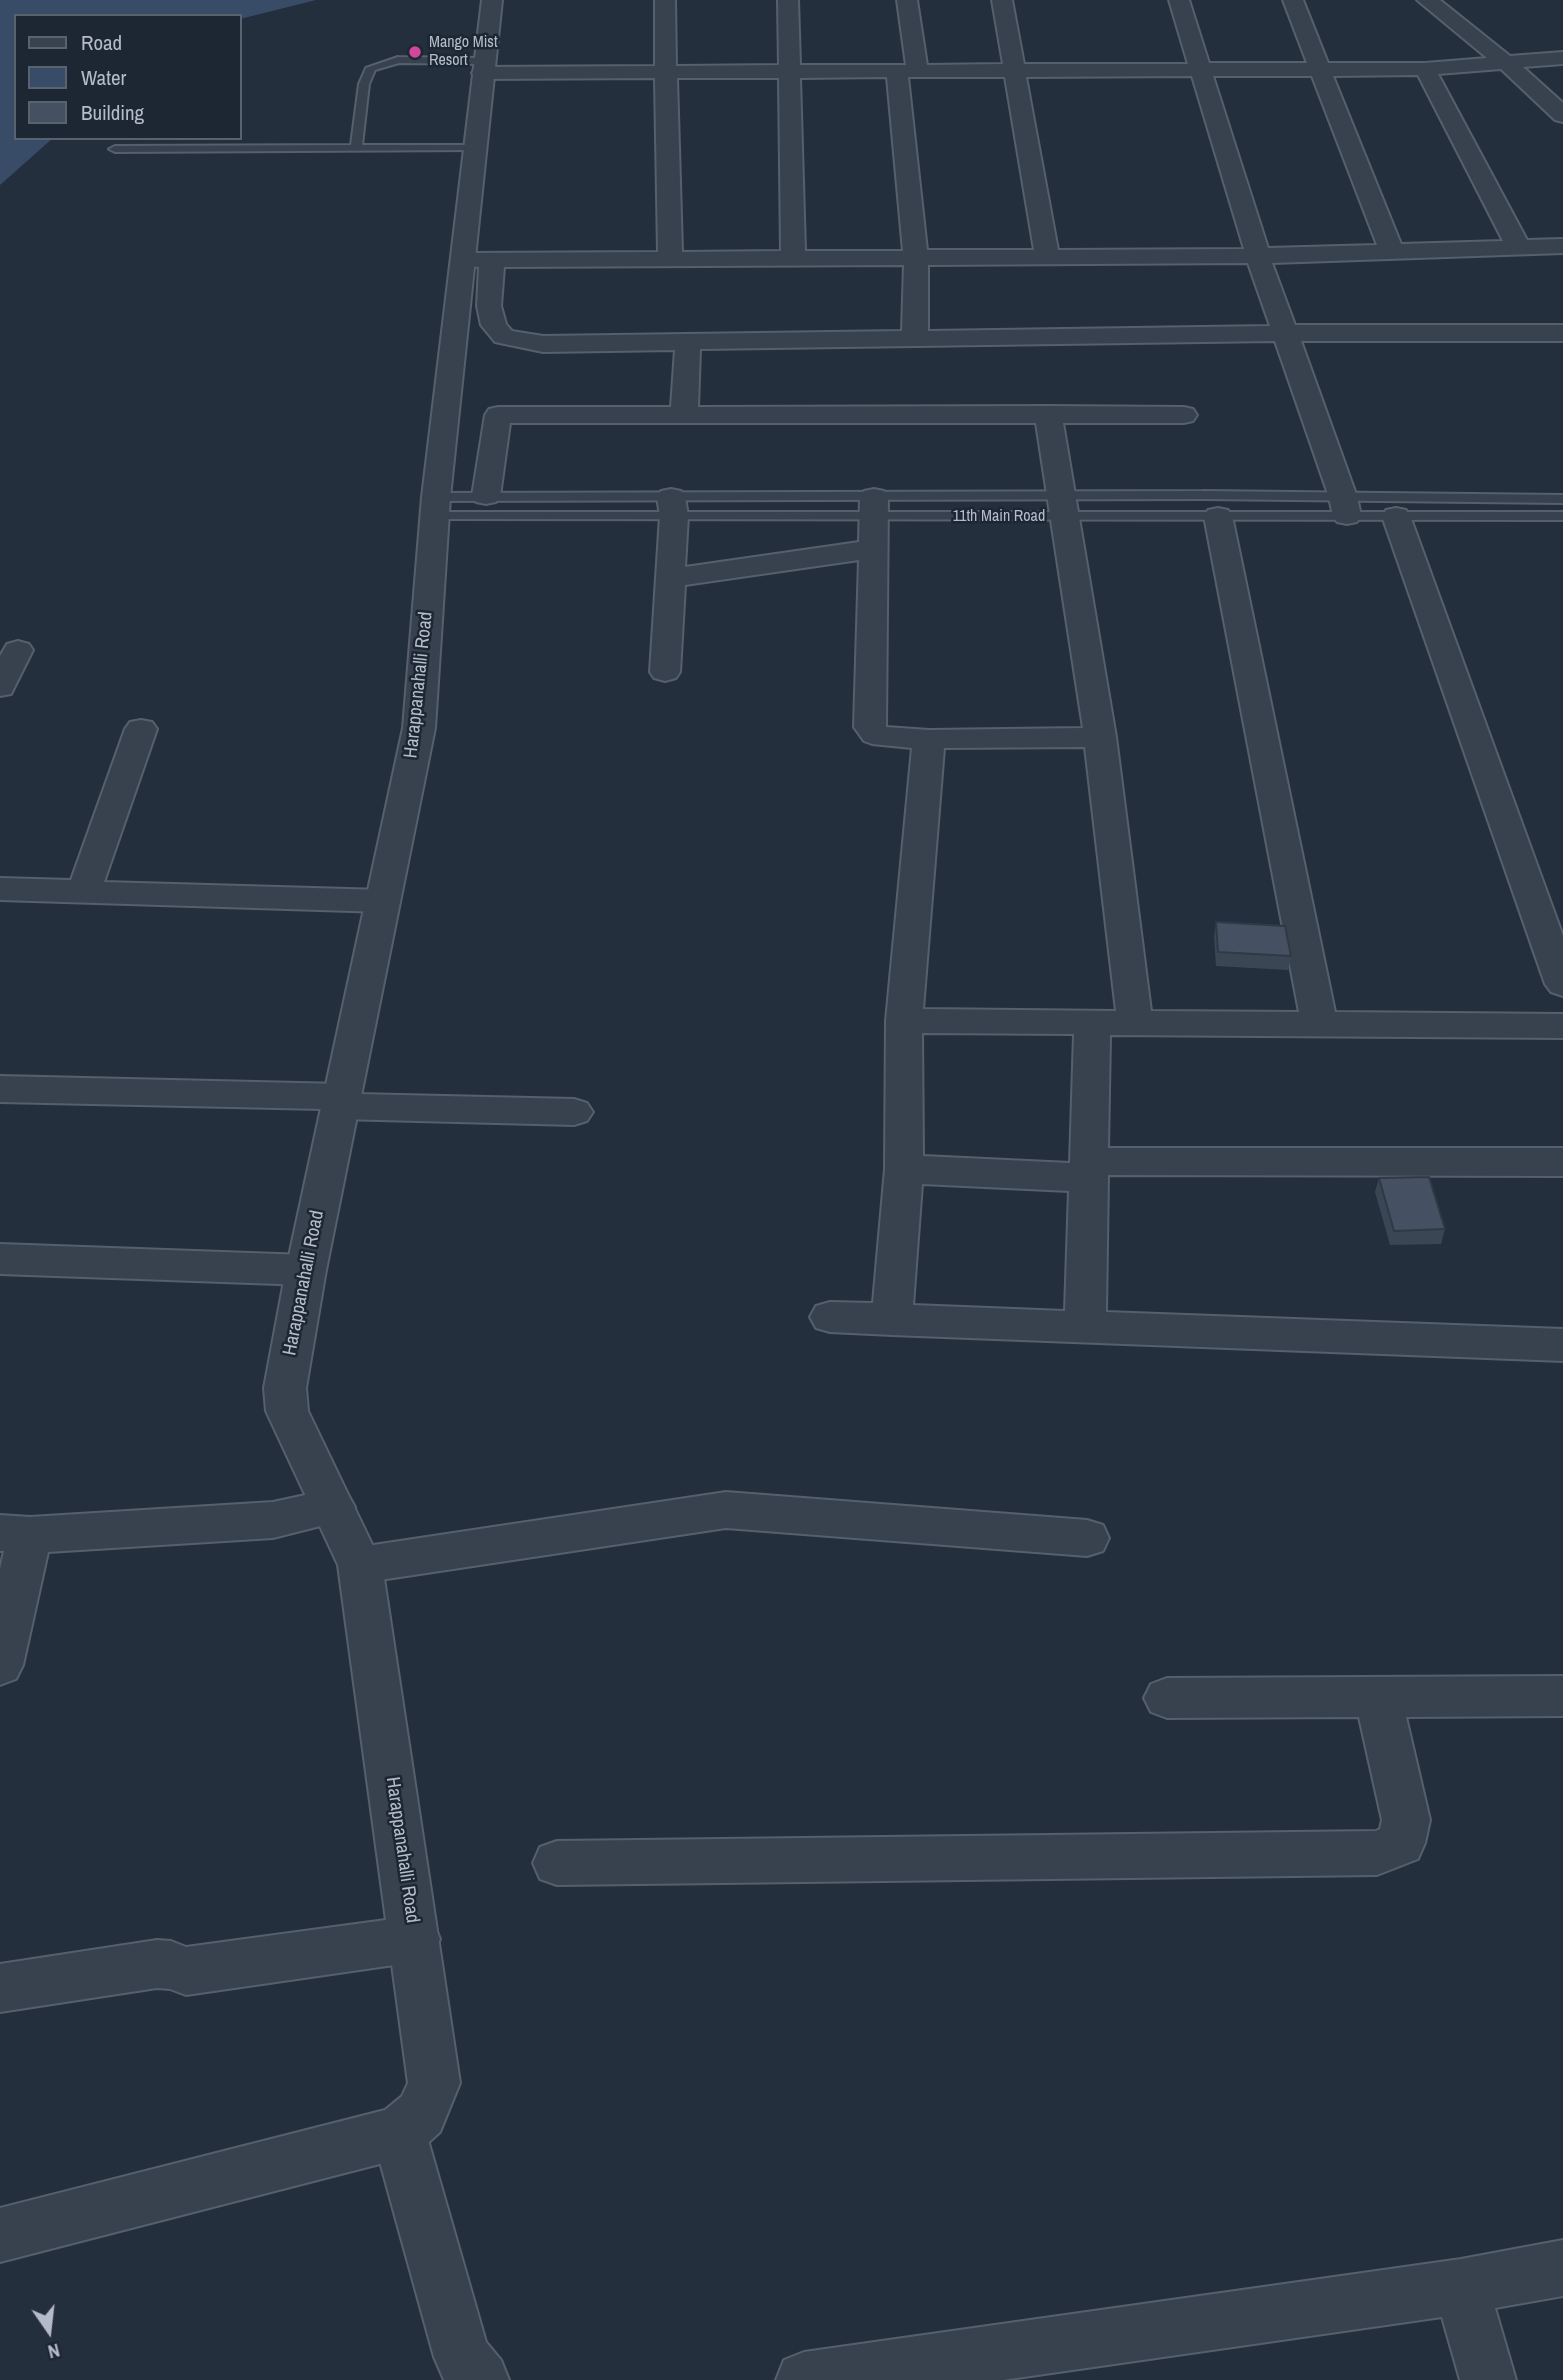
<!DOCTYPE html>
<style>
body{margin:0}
#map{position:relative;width:1563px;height:2380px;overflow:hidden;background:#242f3e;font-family:"Archivo Narrow",sans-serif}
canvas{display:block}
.legend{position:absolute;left:14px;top:14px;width:228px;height:126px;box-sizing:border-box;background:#1d2633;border:2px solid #59626f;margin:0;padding:9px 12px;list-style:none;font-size:21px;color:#b4bcc9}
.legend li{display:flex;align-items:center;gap:14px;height:35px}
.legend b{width:35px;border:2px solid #59626f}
.north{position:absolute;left:14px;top:2296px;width:70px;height:70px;-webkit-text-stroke:5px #1d2633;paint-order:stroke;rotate:166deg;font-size:19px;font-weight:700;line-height:28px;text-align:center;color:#b4bcc9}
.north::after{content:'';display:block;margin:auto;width:24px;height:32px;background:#b4bcc9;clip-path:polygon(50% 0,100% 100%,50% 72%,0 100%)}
</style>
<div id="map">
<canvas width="1563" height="2380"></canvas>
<ul class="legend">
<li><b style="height:9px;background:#38414e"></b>Road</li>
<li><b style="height:19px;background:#394c67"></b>Water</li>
<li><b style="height:19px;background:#455162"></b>Building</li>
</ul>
<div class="north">N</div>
</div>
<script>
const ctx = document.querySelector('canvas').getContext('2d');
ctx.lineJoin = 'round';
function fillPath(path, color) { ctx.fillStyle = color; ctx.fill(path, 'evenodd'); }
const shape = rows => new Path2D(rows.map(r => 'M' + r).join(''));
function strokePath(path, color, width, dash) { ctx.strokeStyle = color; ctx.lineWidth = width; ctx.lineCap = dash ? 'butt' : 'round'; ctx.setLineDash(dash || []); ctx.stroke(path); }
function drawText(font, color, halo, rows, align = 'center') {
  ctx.font = font + ' "Archivo Narrow",sans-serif'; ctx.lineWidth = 5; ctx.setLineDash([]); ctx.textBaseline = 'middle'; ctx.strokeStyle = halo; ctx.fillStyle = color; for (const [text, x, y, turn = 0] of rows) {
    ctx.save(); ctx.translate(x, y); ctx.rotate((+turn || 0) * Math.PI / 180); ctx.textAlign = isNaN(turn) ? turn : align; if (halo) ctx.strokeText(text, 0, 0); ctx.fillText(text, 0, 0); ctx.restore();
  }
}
const water = shape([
 [0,0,316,0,240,19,240,16,16,16,16,138,53,138,0,185]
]);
const service = shape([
 [398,57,484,58,489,61,484,64,399,63,375,70,369,84,362,145,474,145,480,148,478,150,115,152,109,149,115,146,351,145,359,84,366,68,398,57],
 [1203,491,1563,495,1563,503,1203,499,436,501,429,497,436,493,1203,491],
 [435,512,1563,512,1563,520,430,519,430,513,435,512]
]);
const minor = shape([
 [655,0,675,0,676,66,779,65,778,0,798,0,800,65,906,65,897,0,917,0,927,65,1003,64,992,0,1012,0,1024,64,1188,64,1169,0,1189,0,1209,63,1307,63,1283,0,1303,0,1328,63,1425,63,1487,58,1417,0,1440,0,1510,56,1563,52,1563,64,1523,67,1563,103,1563,122,1555,120,1501,69,1438,74,1527,240,1563,239,1563,253,1272,263,1295,325,1563,325,1563,341,1301,341,1357,497,1361,516,1357,522,1347,524,1337,522,1333,516,1329,497,1275,341,700,349,698,407,1048,406,1184,407,1193,409,1197,415,1193,421,1184,423,1063,423,1116,737,1151,1011,1299,1012,1204,516,1208,510,1218,508,1228,510,1232,516,1335,1012,1563,1014,1563,1038,1110,1035,1108,1148,1563,1148,1563,1176,1108,1175,1106,1312,1563,1329,1563,1361,892,1335,830,1332,816,1328,810,1317,816,1306,830,1302,873,1303,885,1169,886,1021,912,748,872,744,864,741,854,727,859,560,685,585,680,672,676,678,665,681,654,678,650,672,660,516,657,497,661,491,671,489,681,491,685,497,688,516,685,567,859,542,860,497,864,491,874,489,884,491,888,497,886,727,929,730,1083,728,1036,423,510,423,500,496,496,502,486,504,476,502,472,496,485,415,489,409,498,407,671,407,675,350,543,352,495,342,481,325,477,306,479,267,457,265,454,260,457,255,466,253,658,252,655,78,483,79,475,78,472,73,475,68,483,67,655,66,655,0],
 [1418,75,1503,241,1401,244,1333,76,1418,75],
 [1192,76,1244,249,1058,250,1026,77,1192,76],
 [1213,76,1312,76,1377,245,1268,248,1213,76],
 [887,77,903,251,805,251,800,78,887,77],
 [908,77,1005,77,1034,250,927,250,908,77],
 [677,78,779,78,781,251,682,252,677,78],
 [1248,263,1270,326,928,331,928,265,1248,263],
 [904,265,902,331,543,336,512,331,506,324,501,306,504,267,904,265],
 [1085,747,1116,1011,923,1009,944,748,1085,747],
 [922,1033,1074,1034,1070,1163,923,1156,922,1033],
 [922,1184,1069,1191,1065,1311,913,1305,922,1184],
 [1396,508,1406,510,1410,516,1563,936,1563,996,1551,992,1545,984,1382,516,1386,510,1396,508],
 [18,641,29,644,33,650,11,694,0,696,0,656,7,644,18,641],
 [141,720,152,722,157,729,104,882,383,890,395,893,400,901,395,909,383,912,0,900,0,878,71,880,125,729,130,722,141,720],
 [0,1076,342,1084,355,1088,358,1094,574,1099,587,1103,593,1112,587,1121,574,1125,340,1119,327,1115,323,1109,0,1102,0,1076],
 [0,1244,306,1255,320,1260,326,1270,320,1280,306,1285,0,1274,0,1244],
 [333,1489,348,1495,355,1507,348,1519,273,1538,48,1552,23,1665,16,1679,0,1685,0,1569,4,1551,0,1551,0,1515,30,1517,273,1502,333,1489],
 [726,1492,1087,1520,1103,1525,1109,1538,1103,1551,1087,1556,726,1528,360,1583,344,1578,338,1565,344,1552,360,1547,726,1492],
 [1563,1676,1563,1716,1406,1717,1430,1820,1425,1843,1418,1859,1377,1875,557,1885,540,1879,533,1863,540,1847,557,1841,1376,1831,1380,1829,1382,1820,1359,1717,1167,1718,1151,1712,1144,1698,1151,1684,1167,1678,1563,1676],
 [415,1916,433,1922,440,1939,433,1956,415,1962,186,1995,170,1989,157,1988,0,2012,0,1964,157,1940,171,1941,186,1947,415,1916],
 [399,2107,418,2114,426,2133,486,2342,501,2360,509,2380,444,2380,434,2357,372,2133,380,2114,399,2107],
 [1563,2240,1563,2296,1495,2308,1516,2380,1460,2380,1442,2317,1003,2380,776,2380,784,2360,804,2352,1461,2259,1563,2240]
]);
const tertiary = shape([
 [482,0,502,0,450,497,435,728,326,1270,306,1388,308,1411,382,1565,460,2083,440,2132,418,2152,399,2159,0,2262,0,2208,385,2110,402,2096,408,2083,338,1565,266,1411,264,1388,286,1270,403,728,422,497,482,0]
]);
const wall = shape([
 [1216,922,1291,956,1288,970,1216,966,1214,937],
 [1379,1178,1445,1229,1441,1244,1390,1245,1375,1192]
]);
const building = shape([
 [1216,922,1285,926,1291,956,1218,952,1216,922],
 [1429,1177,1445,1229,1394,1231,1379,1178,1429,1177]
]);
const markers = [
 [415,52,7,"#d1479c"]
];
const farPoinames = [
 ["Mango Mist",429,43],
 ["Resort",429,61]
];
const farStreetnames = [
 ["11th Main Road",999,517]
];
const streetNames = [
 ["Harappanahalli Road",419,685,-84],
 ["Harappanahalli Road",304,1283,-79],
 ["Harappanahalli Road",402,1850,82]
];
fillPath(water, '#394c67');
strokePath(service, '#565f6c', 4);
strokePath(minor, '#565f6c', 4);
strokePath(tertiary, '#565f6c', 4);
fillPath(service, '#38414e');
fillPath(minor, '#38414e');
fillPath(tertiary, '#38414e');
fillPath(wall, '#3b4654');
fillPath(building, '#455162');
strokePath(building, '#303945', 2);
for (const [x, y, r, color] of markers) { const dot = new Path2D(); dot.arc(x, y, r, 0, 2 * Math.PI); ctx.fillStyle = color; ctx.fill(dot); strokePath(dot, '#1d2633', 2.5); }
drawText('16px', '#b4bcc9', '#1d2633', farPoinames, 'left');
drawText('16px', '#b4bcc9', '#1d2633', farStreetnames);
drawText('19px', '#b4bcc9', '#1d2633', streetNames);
</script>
